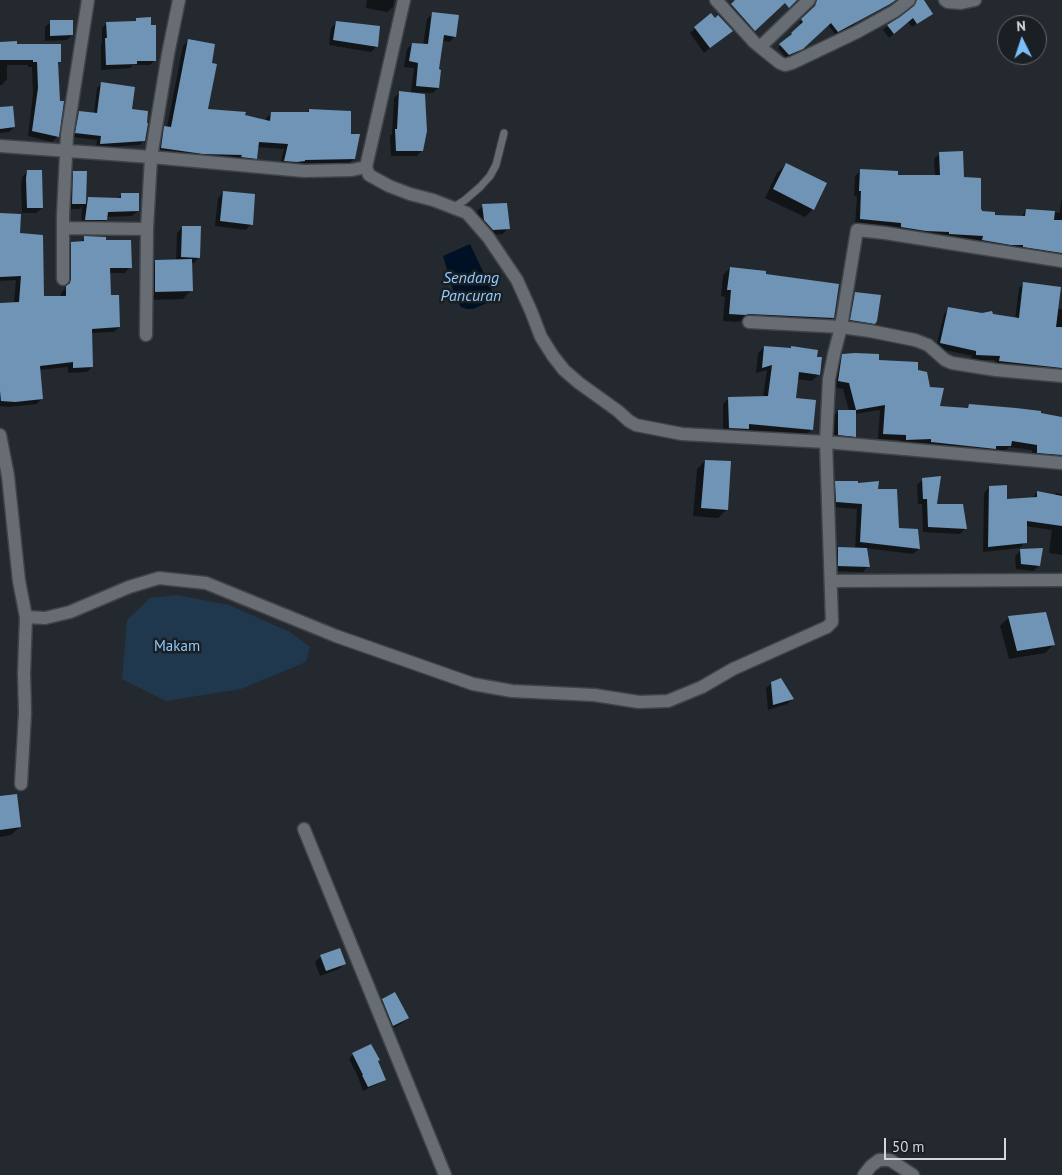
<!DOCTYPE html>
<style>
body{margin:0}
#map{position:relative;width:1062px;height:1175px;overflow:hidden;background:#23292e;font-family:"PT Sans",sans-serif}
canvas{display:block}
.north{position:absolute;left:997px;top:15px;width:50px;height:50px;box-sizing:border-box;background:#1a1f24;border:1px solid #64686d;border-radius:50%;rotate:356deg;font-size:14px;font-weight:700;line-height:20px;text-align:center;color:#d3d6da}
.north::after{content:'';display:block;margin:auto;width:18px;height:22px;background:#7bbef9;clip-path:polygon(50% 0,100% 100%,50% 72%,0 100%)}
.scale{position:absolute;left:884px;top:1138px;width:122px;height:22px;box-sizing:border-box;border:2px solid #d3d6da;border-top:0;padding-left:6px;font-size:15px;line-height:18px;white-space:nowrap;color:#d3d6da;-webkit-text-stroke:4px #1a1f24;paint-order:stroke}
</style>
<div id="map">
<canvas width="1062" height="1175"></canvas>
<div class="north">N</div>
<div class="scale">50 m</div>
</div>
<script>
const ctx = document.querySelector('canvas').getContext('2d');
ctx.lineJoin = 'round';
function fillPath(path, color) { ctx.fillStyle = color; ctx.fill(path, 'evenodd'); }
const shape = rows => new Path2D(rows.map(r => 'M' + r).join(''));
function strokePath(path, color, width, dash) { ctx.strokeStyle = color; ctx.lineWidth = width; ctx.lineCap = dash ? 'butt' : 'round'; ctx.setLineDash(dash || []); ctx.stroke(path); }
function drawText(font, color, halo, rows, align = 'center') {
  ctx.font = font + ' "PT Sans",sans-serif'; ctx.lineWidth = 5; ctx.setLineDash([]); ctx.textBaseline = 'middle'; ctx.strokeStyle = halo; ctx.fillStyle = color; for (const [text, x, y, turn = 0] of rows) {
    ctx.save(); ctx.translate(x, y); ctx.rotate((+turn || 0) * Math.PI / 180); ctx.textAlign = isNaN(turn) ? turn : align; if (halo) ctx.strokeText(text, 0, 0); ctx.fillText(text, 0, 0); ctx.restore();
  }
}
const green = shape([
 [177,595,229,605,290,632,310,647,306,662,241,689,166,701,122,679,127,620,150,598]
]);
const water = shape([
 [470,244,496,299,473,309,467,309,461,307,456,300,443,256]
]);
const shadow = shape([
 [367,0,394,0,393,7,387,12,366,8],
 [737,0,784,0,748,29,729,8],
 [830,0,882,0,852,26,835,34,828,25,799,51,786,58,778,48,790,37,789,36,801,25,799,23,817,4],
 [920,0,922,0,926,18,912,27,908,22,889,38,883,30,888,26,911,11,913,7],
 [433,13,455,36,450,42,442,41,438,71,438,88,433,93,411,92,414,68,404,67,407,49,412,44,423,45,427,19],
 [137,19,155,60,150,65,133,65,130,68,101,70,101,44,102,43,102,28,107,23,134,22],
 [51,22,72,35,67,40,45,41,45,27],
 [336,23,377,46,371,52,329,45,331,28],
 [695,28,731,31,704,53,690,33],
 [189,40,207,110,244,115,266,121,266,118,272,113,306,113,309,110,350,135,354,159,348,164,280,166,284,149,257,147,256,158,251,163,156,153,159,132,165,127,167,127,183,46],
 [0,43,16,45,60,62,56,65,58,136,52,142,28,136,33,94,32,67,28,67,28,65,7,65,7,79,2,85,0,85],
 [101,84,131,110,144,140,140,145,96,148,97,140,72,137,75,117,79,112,94,113,97,88],
 [399,93,422,150,417,156,391,156,390,136,392,134,394,98],
 [0,109,14,127,9,132,0,133],
 [940,153,962,179,979,211,994,216,1021,217,1026,210,1060,213,1061,201,1062,200,1062,259,978,245,978,241,944,239,896,232,896,228,855,224,857,196,854,196,855,176,861,170,897,177,935,176,934,159],
 [786,164,813,209,805,217,765,198,777,173],
 [28,171,42,208,36,213,22,213,21,185,22,177],
 [74,173,85,201,88,198,117,199,122,194,138,211,132,216,106,217,106,220,101,225,81,225,82,206,80,209,67,209,68,178],
 [223,192,251,224,246,230,215,226,218,198],
 [483,206,508,228,503,234,487,235,479,226,477,211],
 [0,215,19,234,43,297,61,297,61,293,65,289,66,285,66,248,72,243,79,243,85,238,104,241,130,267,125,273,109,273,110,296,119,327,114,332,91,333,92,367,87,372,68,373,68,367,39,370,42,398,37,404,9,407,0,406,0,304,14,303,16,280,0,281],
 [182,227,199,257,194,263,191,263,191,290,183,299,147,300,147,270,155,261,176,261,177,233],
 [730,268,765,275,833,318,826,325,741,321,736,322,723,321,725,297,721,296,723,275],
 [1024,283,1057,309,1062,309,1062,374,995,365,995,360,971,360,972,356,936,348,944,314,949,309,1015,319,1019,288],
 [855,293,876,320,869,328,846,325,851,298],
 [764,347,790,349,791,348,815,359,821,358,818,375,812,381,797,379,795,399,811,430,805,436,746,430,741,435,723,434,723,404,729,398,763,397,767,370,756,373,758,353],
 [843,355,878,361,917,371,929,388,939,407,965,409,969,406,1062,418,1062,462,1032,458,1032,450,1009,447,1004,452,926,447,926,444,901,445,900,440,878,439,880,410,854,414,855,436,849,441,833,440,833,417,838,411,849,411,843,389,833,387,837,361],
 [705,461,727,509,718,518,693,516,697,469],
 [923,479,936,506,966,528,960,534,923,532,922,504,918,504,917,485],
 [836,483,857,485,877,490,898,530,919,549,913,554,865,548,868,566,863,572,833,571,833,554,838,549,855,549,857,509,831,507,830,488],
 [989,487,1005,501,1032,498,1037,492,1053,496,1056,493,1062,494,1062,555,1049,553,1052,530,1025,526,1025,542,1020,548,983,552,984,493],
 [1021,550,1039,565,1034,571,1016,569,1015,556],
 [1045,613,1054,644,1045,653,1009,659,1000,626,1008,618],
 [772,683,793,699,787,704,768,710,766,688],
 [0,798,20,827,11,835,0,837],
 [321,956,344,964,339,969,320,976,315,962],
 [383,1000,407,1018,402,1023,388,1031,377,1006],
 [353,1054,376,1062,384,1079,380,1083,363,1091,359,1080,359,1079,349,1059]
]);
const building = shape([
 [735,0,797,0,789,8,785,3,755,31,731,4],
 [817,0,896,0,890,4,838,32,831,23,803,49,789,55,779,44,792,34,791,33,803,22,801,19,815,6],
 [917,0,924,0,933,14,917,24,913,18,894,34,887,25,900,17,914,6],
 [432,12,459,15,456,37,444,35,439,69,441,70,439,88,416,86,418,63,409,61,412,43,428,44],
 [711,13,715,18,718,15,733,31,710,48,694,27],
 [151,17,151,25,156,25,156,61,137,61,137,64,106,65,105,38,107,38,106,22,136,21,136,18],
 [50,20,73,20,73,35,50,36],
 [336,21,380,26,378,47,333,40],
 [188,39,215,44,212,63,217,64,208,109,246,112,245,115,270,121,271,112,309,112,309,109,351,111,351,134,360,134,355,159,305,160,305,161,297,162,284,161,288,144,259,142,257,159,241,157,242,155,203,154,161,148,164,126,171,127],
 [17,41,17,44,61,44,61,62,58,62,60,101,64,101,59,137,32,131,38,88,37,62,33,62,33,60,0,60,0,42],
 [101,82,135,87,132,109,148,111,147,123,148,123,145,141,100,144,101,136,75,133,79,111,97,113],
 [399,91,425,94,427,131,423,151,396,151,395,129,397,129],
 [13,106,15,127,0,129,0,107],
 [963,151,964,177,981,178,981,209,982,210,982,211,995,212,995,215,1025,216,1026,209,1055,211,1054,220,1062,220,1062,253,1023,247,1023,245,1011,245,982,240,983,236,949,234,949,232,926,231,901,227,901,223,860,219,861,191,859,191,860,169,898,171,898,175,940,175,939,152],
 [786,163,827,183,814,210,773,189],
 [27,170,42,170,43,208,27,208,26,179],
 [73,171,87,171,86,204,72,204],
 [223,191,255,194,253,225,220,221],
 [121,193,139,193,139,211,108,212,107,220,85,220,88,197,121,198],
 [507,203,510,229,493,230,484,220,482,204],
 [0,213,21,214,20,233,43,235,44,296,66,296,66,286,70,283,71,279,71,242,84,241,84,236,106,237,106,240,131,240,132,268,110,268,111,295,119,295,120,327,92,329,93,367,73,368,73,362,40,366,43,399,15,402,1,401,0,391,0,303,19,302,21,276,0,277],
 [182,226,201,226,200,258,181,257],
 [192,259,193,291,155,292,155,260],
 [730,267,766,271,766,274,839,284,834,318,749,314,745,315,729,314,731,290,727,290],
 [1023,282,1061,287,1056,327,1062,327,1062,368,999,361,1000,356,976,355,976,351,940,343,948,307,982,313,992,311,993,314,1019,318],
 [855,292,881,295,877,321,875,324,850,320],
 [764,346,791,348,791,346,818,350,817,357,822,357,820,375,799,372,796,398,816,400,813,430,749,424,749,429,729,428,728,397,768,396,772,365,762,368],
 [855,353,879,354,879,360,918,362,918,370,927,372,930,387,944,388,940,406,968,408,969,404,1016,408,1041,411,1041,413,1062,417,1062,455,1037,453,1037,445,1012,441,1011,446,996,446,996,449,931,442,931,439,906,440,906,435,883,434,885,405,856,410,849,383,838,381,842,354],
 [838,410,856,410,856,437,838,435],
 [705,460,731,461,728,510,701,508],
 [941,476,937,504,963,504,967,529,928,527,927,499,923,499,922,478],
 [835,481,858,481,858,483,879,481,878,489,897,489,899,528,918,529,920,549,860,542,862,504,836,502],
 [1007,485,1007,499,1037,497,1037,491,1062,496,1062,526,1027,521,1027,543,988,547,989,486],
 [838,547,867,548,870,567,838,566],
 [1043,548,1040,566,1021,564,1020,549],
 [1046,612,1055,645,1017,651,1008,616],
 [781,678,794,699,773,705,771,682],
 [17,794,21,827,0,830,0,796],
 [340,948,346,964,326,971,320,955],
 [395,992,409,1018,393,1026,382,999],
 [371,1044,380,1060,378,1061,386,1080,368,1087,362,1075,363,1075,352,1053]
]);
const lane = shape([
 [453,208,465,200,480,187,490,176,496,165,504,133]
]);
const street = shape([
 [716,0,754,42,760,47,809,0],
 [945,0,948,2,961,3,975,0],
 [760,47,780,63,785,65,792,63,857,32,895,11,909,0],
 [0,146,151,157,304,171,352,170,366,167,369,175,389,186,410,194,433,200,467,213,488,237,517,280,531,311,541,337,553,356,564,370,579,383,618,411,629,421,636,425,682,434,826,442,1062,463],
 [366,167,404,0],
 [63,228,147,229],
 [63,279,63,215,67,135,88,0],
 [749,322,841,327,870,331,915,340,928,345,945,360,952,363,996,370,1062,376],
 [146,335,147,229,151,157,168,54,179,0],
 [0,435,8,476,19,581,26,617,24,673,25,713,21,784],
 [831,581,1062,580],
 [26,617,45,618,70,612,129,587,159,578,206,583,336,636,473,684,512,691,594,695,639,702,668,701,702,687,733,669,827,627,832,622,826,442,829,379,834,354,841,327,857,230,885,233,1062,261],
 [304,829,445,1175],
 [864,1175,871,1166,879,1160,890,1160,913,1175]
]);
const parkNames = [
 ["Makam",177,647]
];
const waterNames = [
 ["Sendang",471,278],
 ["Pancuran",471,296]
];
fillPath(green, '#20384d');
fillPath(water, '#001125');
fillPath(shadow, '#0007');
fillPath(building, '#6f94b5');
strokePath(lane, '#404449', 9);
strokePath(street, '#404449', 15);
strokePath(lane, '#676d73', 7);
strokePath(street, '#676d73', 12);
drawText('15px', '#8ec8fc', '#1a1f24', parkNames);
drawText('italic 16px', '#91cbff', '#1a1f24', waterNames);
</script>
